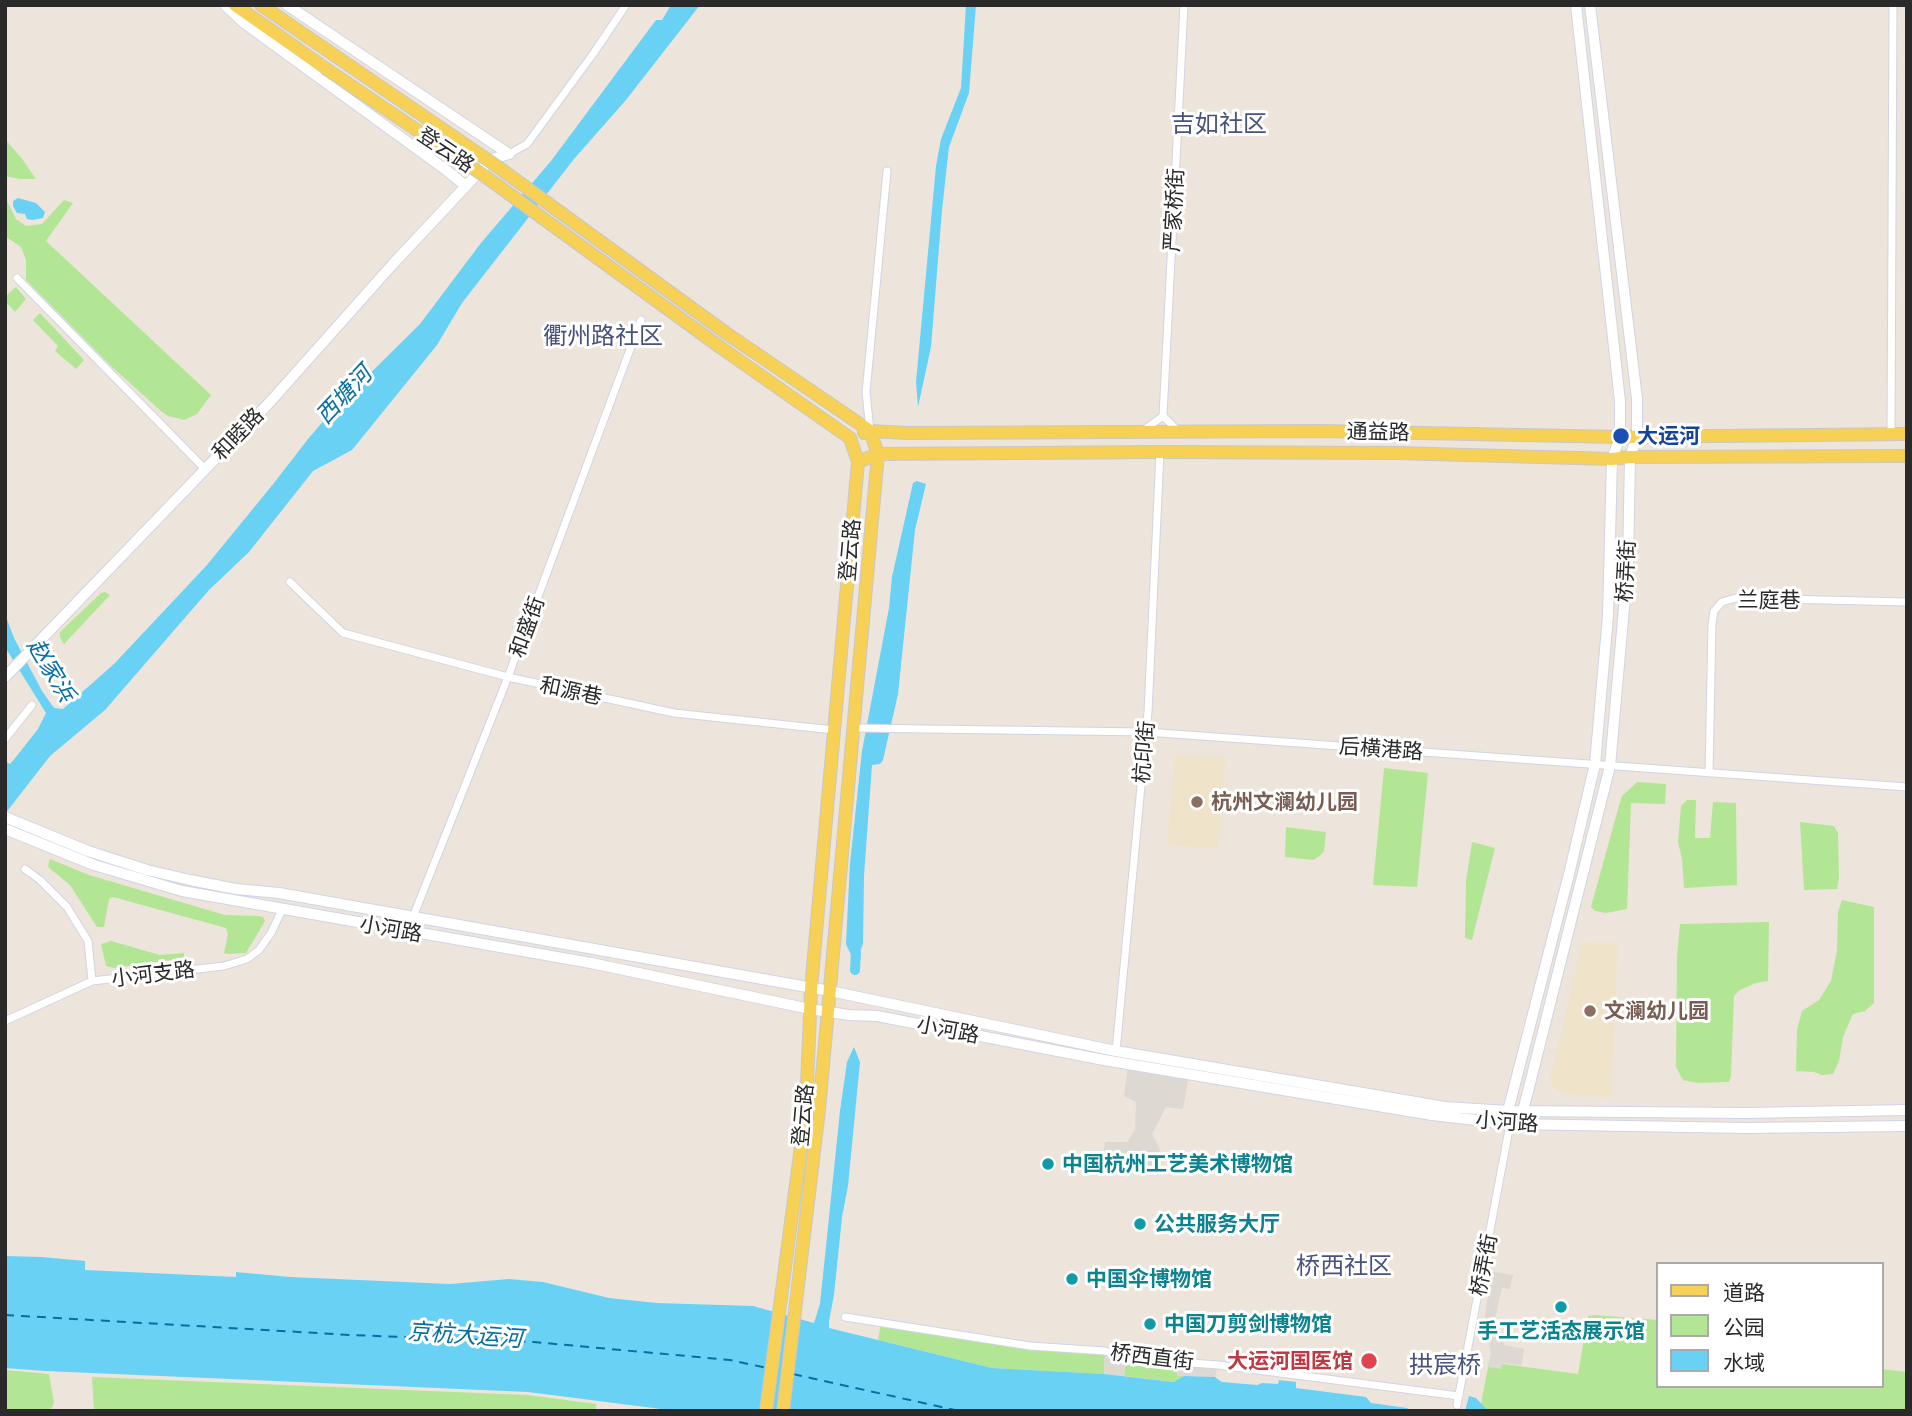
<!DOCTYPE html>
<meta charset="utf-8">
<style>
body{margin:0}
#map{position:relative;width:1912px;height:1416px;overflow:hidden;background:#ede5db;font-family:Barlow,"Noto Sans SC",sans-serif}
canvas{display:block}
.frame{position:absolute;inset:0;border:7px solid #2a2a2a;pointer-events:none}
.legend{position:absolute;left:1656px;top:1262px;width:228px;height:126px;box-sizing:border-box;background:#fff;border:2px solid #aaa;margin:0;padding:9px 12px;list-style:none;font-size:21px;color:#2a2a2a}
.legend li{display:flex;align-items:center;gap:14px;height:35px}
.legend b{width:35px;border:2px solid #aaa}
</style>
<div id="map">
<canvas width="1912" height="1416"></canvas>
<div class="frame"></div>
<ul class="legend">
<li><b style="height:9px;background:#f7d056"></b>道路</li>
<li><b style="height:19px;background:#b2e695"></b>公园</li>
<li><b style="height:19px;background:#69d1f4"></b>水域</li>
</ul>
</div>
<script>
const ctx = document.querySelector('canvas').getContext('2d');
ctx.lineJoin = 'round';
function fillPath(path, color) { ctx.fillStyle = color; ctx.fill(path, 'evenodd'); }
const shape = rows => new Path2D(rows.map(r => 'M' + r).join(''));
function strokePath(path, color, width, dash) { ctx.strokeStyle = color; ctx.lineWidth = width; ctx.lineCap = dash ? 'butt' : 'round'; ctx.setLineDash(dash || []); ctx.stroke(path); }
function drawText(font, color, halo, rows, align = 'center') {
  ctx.font = font + ' Barlow,"Noto Sans SC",sans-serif'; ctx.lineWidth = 6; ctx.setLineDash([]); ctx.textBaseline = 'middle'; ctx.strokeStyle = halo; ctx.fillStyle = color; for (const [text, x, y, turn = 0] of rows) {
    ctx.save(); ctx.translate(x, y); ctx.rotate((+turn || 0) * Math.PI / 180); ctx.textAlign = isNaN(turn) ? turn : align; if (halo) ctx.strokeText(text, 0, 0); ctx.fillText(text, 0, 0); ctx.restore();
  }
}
const education = shape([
 [1175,754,1226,758,1218,849,1167,845],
 [1582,942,1618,943,1611,1098,1566,1094,1558,1092,1552,1086,1550,1080]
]);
const green = shape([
 [5,139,23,160,36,179,20,179,5,176],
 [64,200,73,203,46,241,211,395,197,414,184,420,168,416,161,411,112,367,26,280,26,260,21,247,5,236,5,202,7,201,16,219,26,226,42,224],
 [16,287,26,299,15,312,5,301,5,297],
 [40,313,84,360,76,369,55,351,58,346,33,320],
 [105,592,110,595,64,644,60,637,60,632,101,593],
 [1384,768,1428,773,1417,887,1373,885],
 [1637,782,1666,784,1665,804,1631,803,1627,909,1606,913,1595,911,1591,907,1618,809,1622,796],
 [1687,800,1696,800,1695,838,1710,838,1713,802,1736,803,1737,885,1684,888,1682,859,1678,842,1681,806],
 [1800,822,1834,826,1838,833,1839,877,1837,889,1804,890],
 [1286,827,1326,832,1324,852,1314,860,1285,857],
 [1472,842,1495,848,1472,940,1465,938,1466,881],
 [50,859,89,875,225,915,259,916,263,917,265,921,246,953,227,954,224,953,228,934,226,928,113,897,109,899,104,927,97,927,70,885,48,867],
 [1842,900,1874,907,1874,1003,1865,1011,1853,1014,1843,1037,1839,1061,1833,1074,1822,1075,1814,1072,1796,1071,1797,1030,1802,1011,1819,1000,1831,981,1837,950,1838,912],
 [1769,922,1768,981,1756,983,1740,990,1734,996,1731,1076,1729,1082,1697,1083,1683,1080,1676,1067,1677,957,1680,924],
 [111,941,160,955,184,953,184,958,114,968,106,966,101,944],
 [1595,1315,1658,1320,1658,1386,1882,1386,1882,1369,1907,1372,1907,1411,1488,1411,1481,1404,1489,1362,1578,1374,1588,1316],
 [881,1323,1030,1346,1105,1351,1104,1374,992,1368,878,1340],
 [1126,1358,1178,1362,1177,1376,1184,1376,1175,1382,1124,1376],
 [5,1370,49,1374,54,1403,50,1411,5,1411],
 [92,1377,527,1395,596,1404,596,1411,94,1411]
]);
const plaza = shape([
 [1128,1064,1189,1075,1183,1109,1166,1107,1152,1134,1158,1145,1162,1155,1161,1175,1100,1172,1105,1142,1127,1142,1135,1130,1136,1102,1124,1096],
 [1483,1270,1513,1275,1510,1289,1502,1288,1492,1332,1506,1334,1504,1345,1524,1349,1522,1365,1503,1363,1501,1369,1488,1367,1491,1353,1489,1343,1484,1337,1470,1335,1472,1326,1481,1327,1484,1324,1489,1286,1480,1284],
 [1105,1351,1126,1358,1124,1376,1104,1374],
 [1178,1362,1218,1365,1215,1377,1177,1376]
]);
const water = shape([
 [671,5,700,5,626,100,574,159,462,303,437,345,352,450,313,471,249,552,209,590,105,710,50,756,5,814,5,761,10,764,16,757,38,729,46,713,5,647,5,614,14,638,42,691,54,708,63,709,114,664,207,565,274,483,308,439,332,411,420,324,481,243,551,161,656,20,662,20],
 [966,5,976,5,969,93,949,147,942,210,931,347,918,407,916,382,936,166,941,139,961,88],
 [18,198,36,203,45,212,43,218,32,220,27,219,25,214,17,213,13,206,13,201],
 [917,481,926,484,915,530,898,694,883,760,880,764,872,765,864,876,863,944,855,964,846,944,850,863,862,751,889,608,892,577,913,483],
 [854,1047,860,1062,848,1186,842,1217,834,1295,829,1321,829,1328,992,1368,1104,1374,1174,1382,1184,1376,1215,1377,1222,1382,1257,1385,1262,1383,1278,1384,1279,1380,1296,1382,1296,1388,1366,1397,1371,1403,1407,1408,1411,1411,677,1411,528,1392,46,1371,5,1368,5,1256,42,1257,85,1261,85,1270,236,1277,236,1272,290,1277,450,1284,509,1279,543,1282,609,1298,657,1303,753,1306,814,1323,820,1304,840,1111,847,1062],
 [1469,1396,1476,1398,1488,1411,1465,1411]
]);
const canal = shape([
 [855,970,856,952]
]);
const ferry = shape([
 [5,1315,351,1335,534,1342,730,1360,767,1368],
 [793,1374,959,1411]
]);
const street = shape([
 [509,154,527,144,593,54,626,5],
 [17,278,205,469],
 [1144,430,1163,416],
 [870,431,866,392,887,171],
 [1178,431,1163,416,1184,5],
 [1891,434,1893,5],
 [290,582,343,633,508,677,674,713,834,730],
 [854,728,1146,732,1907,787],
 [5,739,32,705],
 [1709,773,1712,624,1714,611,1722,602,1736,598,1907,602],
 [25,869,40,880,67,907,88,941,92,981],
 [409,932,413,917,508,677,641,320],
 [5,1021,92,981,224,966,247,959,259,950,271,933,282,910],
 [1116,1051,1148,712,1160,452],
 [845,1317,1030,1346,1105,1351,1126,1358,1218,1365,1459,1396],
 [1457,1405,1510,1124]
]);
const secondary = shape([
 [225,5,244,23,446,170,466,186],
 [287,5,509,154],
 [5,677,270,402,392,265,480,171,492,159,509,154],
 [5,817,88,851,147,870,190,880,236,889,279,893,830,991,1116,1051,1445,1107,1508,1111,1745,1113,1907,1110],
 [5,829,94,865,182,891,591,963,810,1009,849,1015,877,1016,1104,1060,1432,1115,1510,1124,1747,1128,1907,1126],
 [1519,1115,1523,1111,1610,766,1628,563,1630,457,1637,437,1637,399,1590,5],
 [1509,1118,1508,1111,1570,870,1595,764,1608,616,1612,459,1620,437,1620,401,1576,5]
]);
const primary = shape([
 [235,5,325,68],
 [261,5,334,55],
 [726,333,870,431,878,454,819,1110,783,1411],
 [720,347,850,438,858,462,811,989,806,1109,766,1411],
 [864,433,870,431,907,433,1321,431,1620,437,1907,434],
 [858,462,878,454,1160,452,1396,453,1612,459,1630,457,1907,456]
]);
const primaryBridge = shape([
 [334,55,498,167,726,333],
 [325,68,486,177,720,347]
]);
const markers = [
 [1621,436,9,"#1a4fb4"],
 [1197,802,7,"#8d6e63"],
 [1590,1011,7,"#8d6e63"],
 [1048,1164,7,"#0f9aa8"],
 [1140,1224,7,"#0f9aa8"],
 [1072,1279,7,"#0f9aa8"],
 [1561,1307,7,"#0f9aa8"],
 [1150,1324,7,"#0f9aa8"],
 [1369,1361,9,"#e0444e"]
];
const streetNames = [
 ["登云路",446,150,34],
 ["严家桥街",1174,210,-87],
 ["通益路",1378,432,1],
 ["和睦路",238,434,-46],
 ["登云路",850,550,-85],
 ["桥弄街",1626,571,-87],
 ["兰庭巷",1769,600],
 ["和盛街",527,627,-70],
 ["和源巷",571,691,12],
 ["后横港路",1381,749,4],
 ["杭印街",1144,752,-85],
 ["小河路",391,929,10],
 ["小河支路",153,974,-7],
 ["小河路",948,1030,11],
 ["登云路",803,1115,-85],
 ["小河路",1507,1122,4],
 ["桥弄街",1484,1265,-79],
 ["桥西直街",1152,1357,7]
];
const transitNames = [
 ["大运河",1637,436]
];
const educationNames = [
 ["杭州文澜幼儿园",1211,802],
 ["文澜幼儿园",1604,1011]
];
const cultureNames = [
 ["中国杭州工艺美术博物馆",1062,1164],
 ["公共服务大厅",1154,1224],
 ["中国伞博物馆",1086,1279],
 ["中国刀剪剑博物馆",1164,1324],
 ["手工艺活态展示馆",1561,1331,"center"]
];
const healthNames = [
 ["大运河国医馆",1353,1361]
];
const waterNames = [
 ["西塘河",344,395,-47],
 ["赵家浜",51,670,59],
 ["京杭大运河",465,1335,4]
];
const quarterNames = [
 ["吉如社区",1219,124],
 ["衢州路社区",603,336],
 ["桥西社区",1344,1266],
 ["拱宸桥",1445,1365]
];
fillPath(education, '#efe3ca');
fillPath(green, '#b2e695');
fillPath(plaza, '#ddd8d2');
fillPath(water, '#69d1f4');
strokePath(canal, '#69d1f4', 10);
strokePath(ferry, '#076ea1', 2, [9, 7]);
strokePath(street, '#d0d4e4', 9);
strokePath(secondary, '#d0d4e4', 12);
strokePath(primary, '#c8c8c8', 14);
strokePath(street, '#fff', 7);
strokePath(secondary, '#fff', 10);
strokePath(primary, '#f7d056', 12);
strokePath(primaryBridge, '#c8c8c8', 14, []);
strokePath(primaryBridge, '#f7d056', 12);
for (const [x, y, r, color] of markers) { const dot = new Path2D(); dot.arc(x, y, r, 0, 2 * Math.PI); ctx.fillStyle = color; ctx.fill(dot); strokePath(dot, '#fff', 2.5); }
drawText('21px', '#2a2a2a', '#fff', streetNames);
drawText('bold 21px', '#164399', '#fff', transitNames, 'left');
drawText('bold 21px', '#785e54', '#fff', educationNames, 'left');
drawText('bold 21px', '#0d838f', '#fff', cultureNames, 'left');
drawText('bold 21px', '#be3a42', '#fff', healthNames, 'right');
drawText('italic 23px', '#076ea1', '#fff', waterNames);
drawText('24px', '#48527d', '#fff', quarterNames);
</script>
